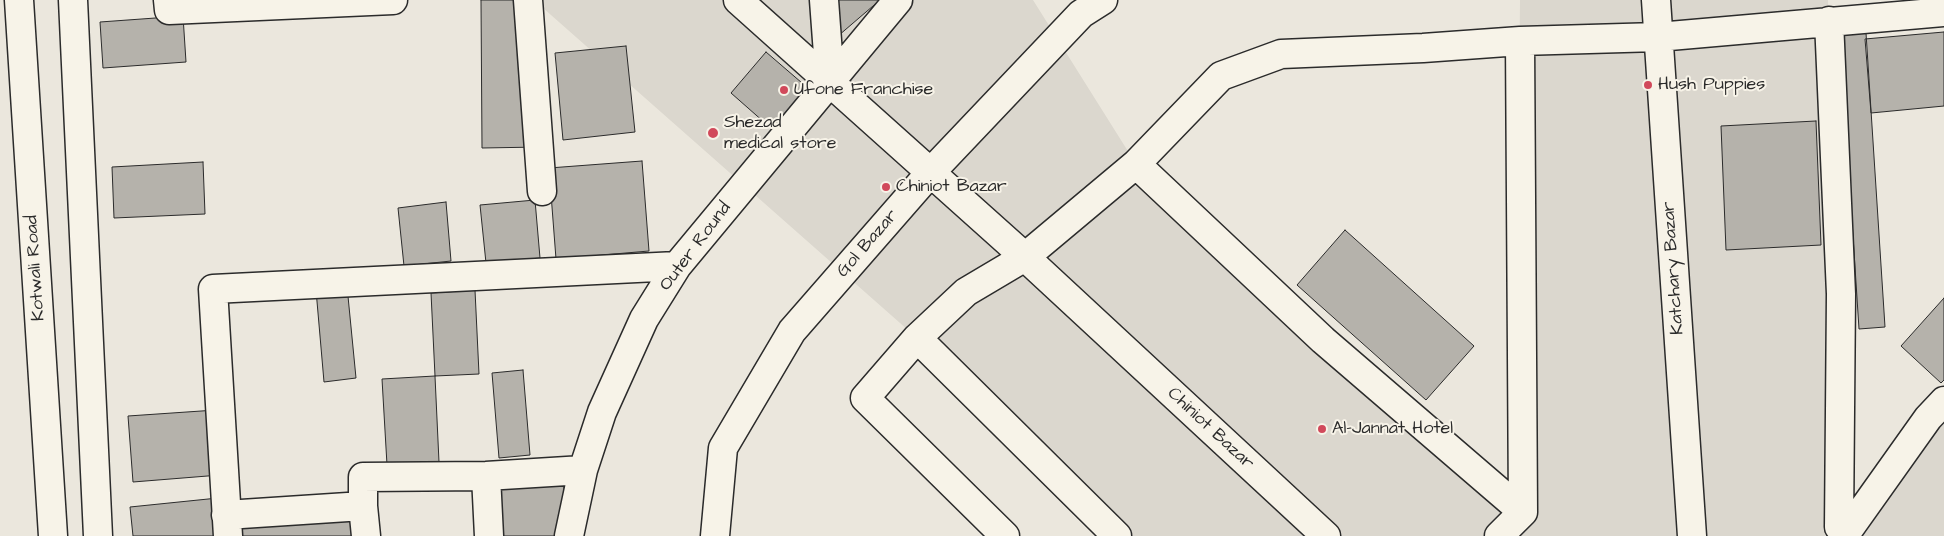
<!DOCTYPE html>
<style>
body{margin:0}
canvas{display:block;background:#ebe7dd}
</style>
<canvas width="1944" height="536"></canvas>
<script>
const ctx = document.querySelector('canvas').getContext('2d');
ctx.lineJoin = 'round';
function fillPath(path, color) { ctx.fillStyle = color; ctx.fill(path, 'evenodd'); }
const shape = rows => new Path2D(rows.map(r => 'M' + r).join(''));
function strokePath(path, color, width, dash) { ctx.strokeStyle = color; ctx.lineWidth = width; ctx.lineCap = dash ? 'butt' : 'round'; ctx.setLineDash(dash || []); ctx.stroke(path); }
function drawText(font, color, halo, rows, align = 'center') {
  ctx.font = font + ' "Architects Daughter",sans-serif'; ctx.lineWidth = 4; ctx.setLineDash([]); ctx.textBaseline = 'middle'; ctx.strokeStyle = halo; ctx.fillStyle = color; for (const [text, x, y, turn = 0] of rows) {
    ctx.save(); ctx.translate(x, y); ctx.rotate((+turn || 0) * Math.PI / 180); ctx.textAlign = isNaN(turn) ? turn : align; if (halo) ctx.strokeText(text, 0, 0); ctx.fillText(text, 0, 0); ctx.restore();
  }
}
const built = shape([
 [534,0,1033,0,1136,164,1515,503,1520,0,1828,0,1839,526,1944,411,1944,536,1117,536,917,338]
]);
const building = shape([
 [481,0,538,0,540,147,482,148,481,0],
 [836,0,880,0,838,36,836,0],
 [183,16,186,62,103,68,100,22,183,16],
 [1944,32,1944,106,1871,113,1865,39,1944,32],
 [1866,33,1885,327,1859,329,1840,35,1866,33],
 [626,46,635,132,563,140,555,53,626,46],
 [766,52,809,89,773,130,731,93,766,52],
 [1816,121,1821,245,1726,250,1721,126,1816,121],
 [642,161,649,251,556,259,549,168,642,161],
 [203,162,205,214,114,218,112,167,203,162],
 [535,200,540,258,486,263,480,205,535,200],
 [446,202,451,261,404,266,398,208,446,202],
 [1345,230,1474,346,1426,400,1297,285,1345,230],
 [347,286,356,378,324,382,316,290,347,286],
 [475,290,479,374,435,376,431,293,475,290],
 [1944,298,1944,380,1941,383,1901,346,1944,298],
 [523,370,530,455,499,458,492,373,523,370],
 [435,376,439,462,387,465,382,379,435,376],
 [216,410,220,475,133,482,128,416,216,410],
 [563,476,568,536,501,536,496,482,563,476],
 [218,498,222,536,133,536,130,507,218,498],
 [358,519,359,536,239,536,238,527,358,519]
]);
const minor = shape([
 [73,0,98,536],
 [168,0,169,10,393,0],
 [528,0,542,191],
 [738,0,1025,257,1326,536],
 [824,0,830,81],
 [1656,0,1692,536],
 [1829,21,1841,294,1839,527,1843,531,1849,529,1928,418,1944,401],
 [1136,164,1323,340,1523,512],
 [917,338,1117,536],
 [486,476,489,536],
 [226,515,363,506],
 [228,536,213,289,677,266],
 [366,536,363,506,363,477,486,476,583,470],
 [569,536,583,470,602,412,644,319,677,266,898,0],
 [715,536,723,448,792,331,930,173,1081,14,1103,0],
 [1005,536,865,398,917,338,966,292,1025,257,1136,164,1221,76,1281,54,1423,48,1520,41,1658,37,1944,12],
 [1499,536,1523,512,1520,41]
]);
const major = shape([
 [19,0,53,536]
]);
const markers = [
 [1648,85,5,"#d1495b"],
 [784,90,5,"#d1495b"],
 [713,133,6,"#d1495b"],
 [886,187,5,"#d1495b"],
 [1322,429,5,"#d1495b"]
];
const poiNames = [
 ["Hush Puppies",1658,85],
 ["Ufone Franchise",794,90],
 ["Shezad",724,123],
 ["medical store",724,144],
 ["Chiniot Bazar",896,187],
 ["Al-Jannat Hotel",1332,429]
];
const streetNames = [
 ["Gol Bazar",868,244,-49],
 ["Outer Round",696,247,-53],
 ["Kotwali Road",36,268,-94],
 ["Katchary Bazar",1674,268,-94],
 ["Chiniot Bazar",1210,429,43]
];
fillPath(built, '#dbd7ce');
fillPath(building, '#b5b2ab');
strokePath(building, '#2b2b2b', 1);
strokePath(minor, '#2b2b2b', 31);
strokePath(major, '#2b2b2b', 31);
strokePath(minor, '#f7f3e8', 28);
strokePath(major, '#f7f3e8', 28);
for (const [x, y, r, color] of markers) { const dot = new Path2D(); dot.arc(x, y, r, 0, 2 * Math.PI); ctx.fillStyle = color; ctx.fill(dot); strokePath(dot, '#f7f3e8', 2); }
drawText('18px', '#2b2b2b', '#f7f3e8', poiNames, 'left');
drawText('18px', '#2b2b2b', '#f7f3e8', streetNames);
</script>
